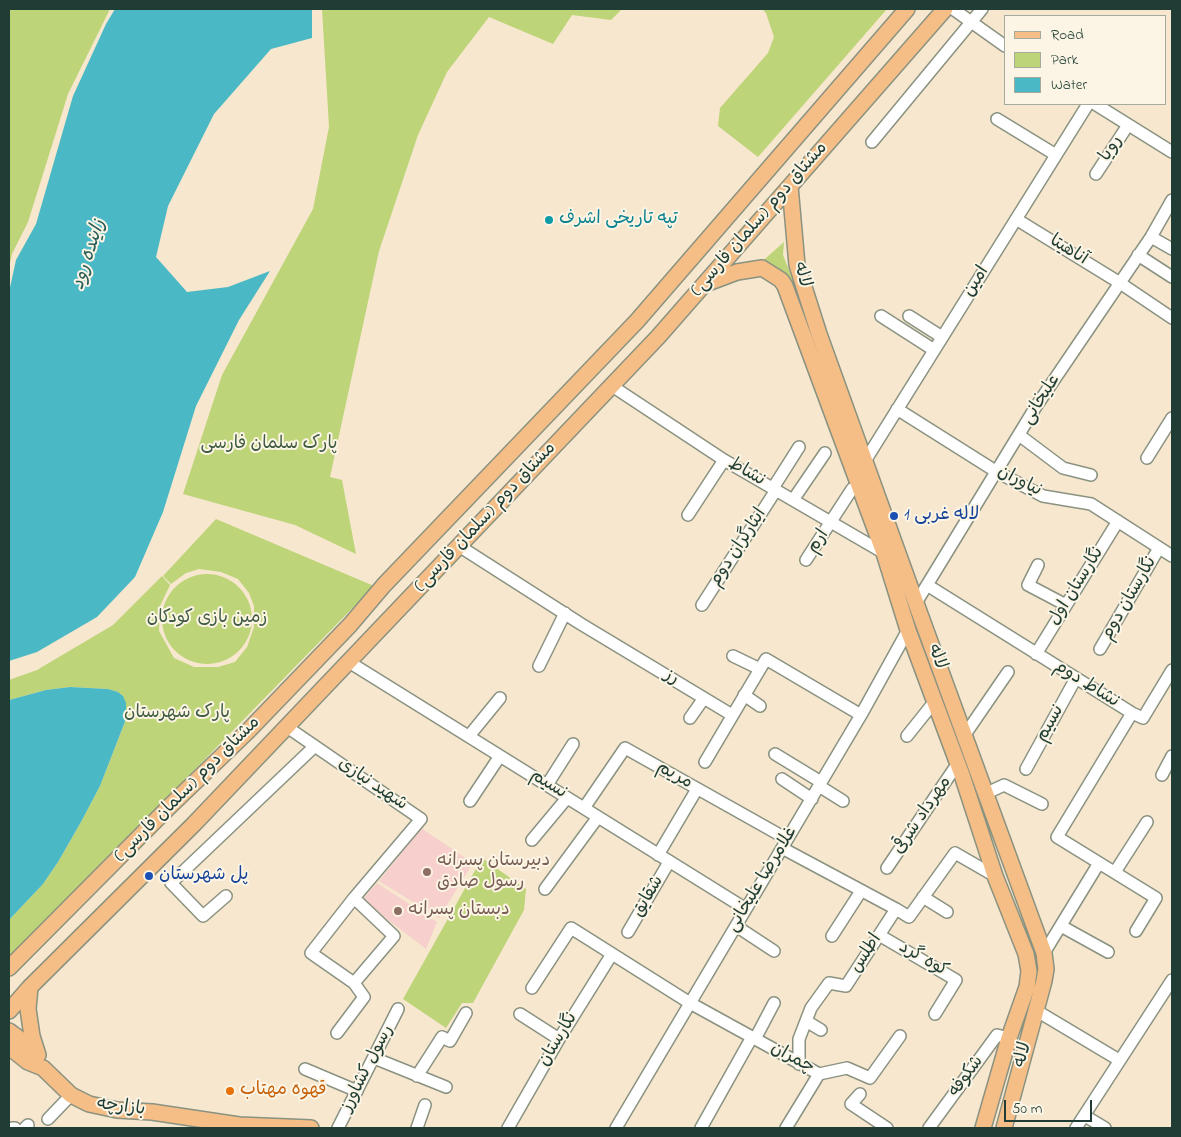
<!DOCTYPE html>
<meta charset="utf-8">
<style>
body{margin:0}
#map{position:relative;width:1181px;height:1137px;overflow:hidden;background:#f6e7ce;font-family:"Indie Flower",sans-serif}
canvas{display:block}
.frame{position:absolute;inset:0;border:10px solid #1f3d34;pointer-events:none}
.legend{position:absolute;left:1004px;top:15px;width:162px;height:90px;box-sizing:border-box;background:#fcf5e5;border:1px solid #a4ab9e;margin:0;padding:6px 9px;list-style:none;font-size:15px;color:#1f3d34}
.legend li{display:flex;align-items:center;gap:10px;height:25px}
.legend b{width:25px;border:1px solid #a4ab9e}
.scale{position:absolute;left:1004px;top:1100px;width:88px;height:22px;box-sizing:border-box;border:2px solid #1f3d34;border-top:0;padding-left:6px;font-size:15px;line-height:18px;white-space:nowrap;color:#1f3d34;-webkit-text-stroke:4px #fcf5e5;paint-order:stroke}
</style>
<div id="map">
<canvas width="1181" height="1137"></canvas>
<div class="frame"></div>
<ul class="legend">
<li><b style="height:6px;background:#f6be87"></b>Road</li>
<li><b style="height:14px;background:#bed479"></b>Park</li>
<li><b style="height:14px;background:#4bb8c6"></b>Water</li>
</ul>
<div class="scale">50 m</div>
</div>
<script>
const ctx = document.querySelector('canvas').getContext('2d');
ctx.lineJoin = 'round';
function fillPath(path, color) { ctx.fillStyle = color; ctx.fill(path, 'evenodd'); }
const shape = rows => new Path2D(rows.map(r => 'M' + r).join(''));
function strokePath(path, color, width, dash) { ctx.strokeStyle = color; ctx.lineWidth = width; ctx.lineCap = dash ? 'butt' : 'round'; ctx.setLineDash(dash || []); ctx.stroke(path); }
function drawText(font, color, halo, rows, align = 'center') {
  ctx.font = font + ' "Indie Flower","Playpen Sans Arabic",sans-serif'; ctx.lineWidth = 4; ctx.setLineDash([]); ctx.textBaseline = 'middle'; ctx.strokeStyle = halo; ctx.fillStyle = color; for (const [text, x, y, turn = 0] of rows) {
    ctx.save(); ctx.translate(x, y); ctx.rotate((+turn || 0) * Math.PI / 180); ctx.textAlign = isNaN(turn) ? turn : align; if (halo) ctx.strokeText(text, 0, 0); ctx.fillText(text, 0, 0); ctx.restore();
  }
}
const built = shape([
 [421,828,473,863,439,918,379,881],
 [377,883,437,922,426,949,362,900]
]);
const green = shape([
 [9,9,110,9,68,94,28,222,12,254,9,268],
 [322,9,622,9,611,20,572,15,553,44,489,17,447,72,418,135,379,251,330,477,342,480,356,554,295,525,183,494,222,375,313,209,329,127],
 [762,9,887,9,758,157,718,126,720,108,768,53,774,37,766,13],
 [784,242,783,255,812,329,806,325,799,306,758,265],
 [216,519,374,586,9,960,9,920,43,884,58,862,81,822,100,786,126,719,123,696,118,692,108,689,70,687,46,690,9,700,9,680,37,670,113,625,162,576,170,585,160,606,159,631,174,658,194,667,218,667,235,662,247,647,254,627,254,606,249,593,238,579,221,572,199,569,186,573,171,584,163,576],
 '162 619a45 45 0 1 1 90 0a45 45 0 1 1-90 0Z',
 [482,858,526,889,524,910,473,1003,462,1003,446,1028,403,999]
]);
const water = shape([
 [115,9,312,9,312,38,271,49,214,114,168,206,156,257,187,292,228,287,270,271,239,320,196,406,163,512,135,577,97,617,37,652,9,661,9,292,16,260,36,224,73,96,106,24],
 [70,687,108,689,118,692,123,696,126,703,126,719,100,786,81,822,58,862,43,884,9,920,9,700,46,690]
]);
const minor = shape([
 [953,9,1005,46],
 [1095,104,1172,152],
 [997,119,1056,155],
 [872,142,982,9],
 [1096,174,1128,125],
 [1016,219,1120,283,1172,318],
 [1151,237,1172,249],
 [1138,255,1172,277],
 [881,316,934,350],
 [909,316,942,337],
 [612,386,724,460,884,553],
 [897,409,997,472,1043,496,1091,504,1172,556],
 [1019,435,1063,468,1091,475],
 [1147,458,1172,418],
 [865,461,1088,104],
 [773,488,799,447],
 [793,500,825,453],
 [688,515,724,460],
 [459,546,581,624,732,715],
 [806,560,852,489],
 [1038,565,1028,585,1066,605],
 [927,585,1132,713,1143,718,1172,670],
 [916,603,1035,408,1151,237,1172,200],
 [702,605,776,490],
 [1100,649,1159,548],
 [1036,654,1118,521],
 [733,656,760,669],
 [349,662,746,909],
 [539,666,565,613],
 [744,695,760,706],
 [1132,713,1057,837,1156,898,1136,931],
 [690,718,704,698],
 [287,727,421,819,354,898,394,936,354,983,311,953,354,898],
 [469,736,500,698],
 [907,736,935,701],
 [964,736,1008,672],
 [775,754,821,782],
 [705,762,766,659,861,715],
 [1026,769,1076,678],
 [1162,775,1172,756],
 [782,779,812,799],
 [547,785,573,744],
 [819,786,843,801],
 [985,794,1004,785,1042,804],
 [470,801,500,756],
 [584,808,625,748,787,839],
 [532,840,567,798],
 [782,848,896,909],
 [658,855,697,789],
 [887,868,958,763],
 [1115,872,1147,822],
 [545,889,598,817],
 [226,896,203,916,171,883,315,746],
 [923,897,947,912],
 [736,926,774,951],
 [1061,926,1108,952],
 [628,932,669,862],
 [879,935,956,980,935,1014],
 [832,936,861,891],
 [1044,953,1099,863],
 [532,988,571,928,690,1003,819,1074,847,1068,870,1078,900,1036],
 [1037,1011,1119,1060],
 [520,1014,559,1039],
 [806,1021,821,1030],
 [337,1033,364,997,354,983],
 [755,1039,774,1003],
 [374,1058,446,1087],
 [799,1064,799,1039,811,1008,829,983,846,986,896,909,909,917,955,853,995,876],
 [305,1069,357,1091],
 [417,1076,442,1037,450,1041,466,1013],
 [860,1094,851,1104,887,1128],
 [1085,1116,1105,1128],
 [48,1119,71,1095],
 [12,1128,15,1128],
 [25,1128,28,1125],
 [338,1128,398,1009],
 [417,1128,425,1105],
 [508,1128,559,1039,612,954],
 [616,1128,861,715,908,630],
 [701,1128,752,1037],
 [786,1128,819,1074],
 [929,1128,997,1035,1009,1038],
 [1076,1128,1172,980]
]);
const major = shape([
 [790,186,797,265,819,334,921,617,1044,953,1046,969,1044,981,1004,1128],
 [705,284,737,272,762,268,781,280,785,286,884,553,908,630,962,775,995,876,1026,954,1029,971,1027,987,1009,1038,983,1128],
 [9,968,170,806,249,730,350,625,384,585,637,321,907,9],
 [30,987,28,1009,32,1036,38,1055],
 [9,1011,30,987,194,824,658,337,945,9],
 [9,1031,24,1042,36,1053],
 [9,1047,28,1062,43,1068,71,1095,89,1104,117,1110,152,1112,239,1125,311,1128]
]);
const markers = [
 [549,220,5,"#0f9aa8"],
 [894,516,5,"#1a4fb4"],
 [427,872,5,"#8d6e63"],
 [149,876,5,"#1a4fb4"],
 [398,911,5,"#8d6e63"],
 [230,1091,5,"#e8710a"]
];
const streetNames = [
 ["رویا",1112,149,-57],
 ["مشتاق دوم (سلمان فارسی)",760,220,-49],
 ["آناهیتا",1068,251,32],
 ["لاله",801,275,75],
 ["امین",977,282,-58],
 ["علیخانی",1042,400,-57],
 ["نشاط",746,473,30],
 ["نیاوران",1019,482,27],
 ["مشتاق دوم (سلمان فارسی)",486,518,-47],
 ["ارم",819,542,-57],
 ["ایثارگران دوم",739,548,-57],
 ["نگارستان اول",1077,587,-58],
 ["نگارستان دوم",1130,599,-60],
 ["لاله",936,657,70],
 ["رز",671,678,31],
 ["نشاط دوم",1086,685,32],
 ["نسیم",1051,724,-61],
 ["مریم",674,776,29],
 ["شهید نیازی",372,785,34],
 ["نسیم",548,785,32],
 ["مشتاق دوم (سلمان فارسی)",188,790,-45],
 ["مهرداد شرقی",923,816,-56],
 ["غلامرضا علیخانی",763,880,-59],
 ["شقایق",649,897,-60],
 ["اطلس",867,954,-57],
 ["کوه گرد",923,960,30],
 ["نگارستان",559,1040,-59],
 ["لاله",1024,1055,-75],
 ["چمران",792,1059,28],
 ["رسول کشاورز",368,1069,-63],
 ["شکوفه",967,1077,-54],
 ["بازارچه",121,1108,7]
];
const cultureNames = [
 ["تپه تاریخی اشرف",559,220]
];
const parkNames = [
 ["پارک سلمان فارسی",269,445],
 ["زمین بازی کودکان",207,619],
 ["پارک شهرستان",177,714]
];
const transitNames = [
 ["لاله غربی 1",904,516],
 ["پل شهرستان",159,876]
];
const educationNames = [
 ["دبیرستان پسرانه",437,862],
 ["رسول صادق",437,883],
 ["دبستان پسرانه",408,911]
];
const foodNames = [
 ["قهوه مهتاب",240,1091]
];
const waterNames = [
 ["زاینده رود",90,255,-72]
];
fillPath(built, '#f7d0cd');
fillPath(green, '#bed479');
fillPath(water, '#4bb8c6');
strokePath(minor, '#8a9281', 14);
strokePath(major, '#8a9281', 18);
strokePath(minor, '#fff', 11);
strokePath(major, '#f6be87', 15);
for (const [x, y, r, color] of markers) { const dot = new Path2D(); dot.arc(x, y, r, 0, 2 * Math.PI); ctx.fillStyle = color; ctx.fill(dot); strokePath(dot, '#fcf5e5', 2); }
drawText('18px', '#1f3d34', '#fcf5e5', streetNames);
drawText('18px', '#0d838f', '#fcf5e5', cultureNames, 'left');
drawText('18px', '#3f5b42', '#fcf5e5', parkNames);
drawText('18px', '#164399', '#fcf5e5', transitNames, 'left');
drawText('18px', '#785e54', '#fcf5e5', educationNames, 'left');
drawText('18px', '#c56008', '#fcf5e5', foodNames, 'left');
drawText('italic 19px', '#2a5c58', '#fcf5e5', waterNames);
</script>
